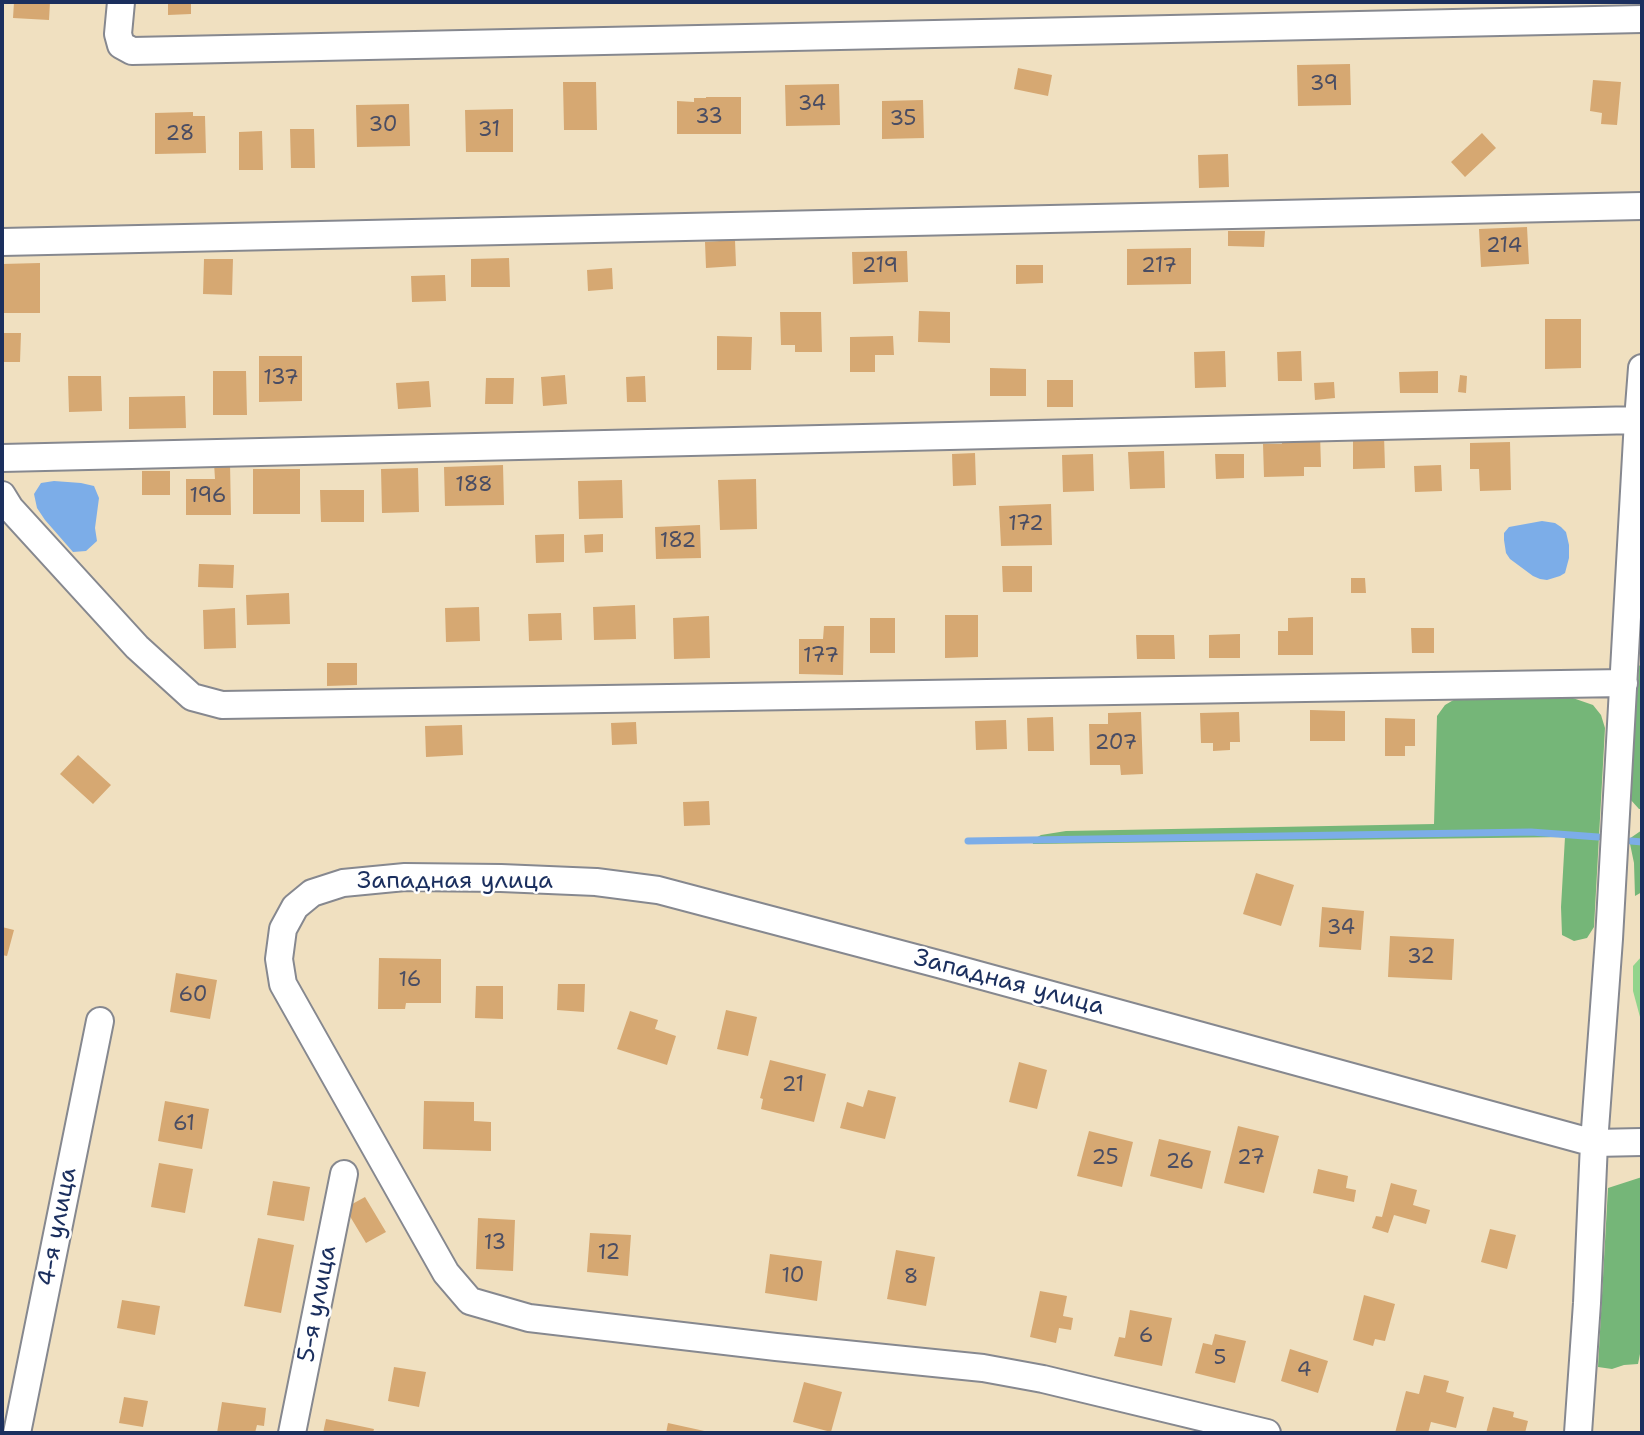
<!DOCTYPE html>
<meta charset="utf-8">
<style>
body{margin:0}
#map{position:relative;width:1644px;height:1435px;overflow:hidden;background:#f0e0c0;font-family:"Shantell Sans",sans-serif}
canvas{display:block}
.frame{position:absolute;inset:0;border:4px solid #1b2f5e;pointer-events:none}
</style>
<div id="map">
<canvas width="1644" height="1435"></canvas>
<div class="frame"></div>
</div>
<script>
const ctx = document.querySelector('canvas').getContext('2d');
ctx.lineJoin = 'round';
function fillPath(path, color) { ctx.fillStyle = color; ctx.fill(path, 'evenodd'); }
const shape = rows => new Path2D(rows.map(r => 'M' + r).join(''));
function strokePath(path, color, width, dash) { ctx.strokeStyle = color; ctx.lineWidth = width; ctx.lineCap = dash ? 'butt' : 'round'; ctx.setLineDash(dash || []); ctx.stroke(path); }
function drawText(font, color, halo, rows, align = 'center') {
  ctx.font = font + ' "Shantell Sans",sans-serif'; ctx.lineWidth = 5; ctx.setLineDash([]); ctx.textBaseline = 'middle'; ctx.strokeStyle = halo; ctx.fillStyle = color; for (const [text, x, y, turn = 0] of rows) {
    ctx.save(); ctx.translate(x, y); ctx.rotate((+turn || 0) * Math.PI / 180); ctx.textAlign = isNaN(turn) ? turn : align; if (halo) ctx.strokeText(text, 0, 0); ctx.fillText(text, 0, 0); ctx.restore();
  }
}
const green = shape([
 [1642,956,1642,1016,1640,1017,1633,991,1633,966]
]);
const forest = shape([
 [1642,663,1642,809,1639,809,1630,799,1639,666],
 [1567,696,1593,705,1601,715,1605,728,1594,927,1587,938,1574,941,1562,935,1561,907,1565,837,1033,844,1032,840,1041,835,1066,831,1434,824,1437,716,1445,705,1457,698],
 [1642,830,1642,892,1635,896,1634,863,1629,839],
 [1642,1177,1642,1287,1640,1354,1638,1364,1624,1365,1612,1369,1598,1367,1608,1188]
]);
const water = shape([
 [54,481,81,483,94,486,99,498,95,528,97,541,86,551,73,552,45,520,37,508,34,494,41,483],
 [1542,521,1555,523,1561,527,1566,532,1569,545,1569,558,1565,573,1560,576,1547,580,1540,579,1533,576,1510,559,1506,553,1504,540,1504,533,1509,527]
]);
const stream = shape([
 [968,841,1531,832,1598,837],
 [1631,841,1642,842]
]);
const building = shape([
 [14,2,50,2,49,20,13,18],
 [168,2,191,2,191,14,168,15],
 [1350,64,1351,105,1298,106,1297,65],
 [1018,68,1052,75,1048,96,1014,89],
 [1593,80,1621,82,1617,125,1601,124,1602,113,1590,111],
 [563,82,596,82,597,130,564,130],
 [839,84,840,125,786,126,785,85],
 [706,97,741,97,741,134,677,134,677,101,694,102,694,98,706,98],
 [923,100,924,138,882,139,882,101],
 [409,104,410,146,357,147,356,105],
 [513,109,513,152,466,152,465,110],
 [193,112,193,116,205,116,206,153,155,154,155,113],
 [290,129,314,129,315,168,291,168],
 [262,131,263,170,239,170,239,132],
 [1482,133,1496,148,1465,177,1451,162],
 [1228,154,1229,187,1199,188,1198,155],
 [1527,227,1529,264,1481,267,1479,229],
 [1228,231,1265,231,1264,247,1228,246],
 [735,240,736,266,706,268,705,242],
 [1191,248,1191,284,1127,285,1127,249],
 [907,251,908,282,853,284,852,252],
 [509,258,510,287,471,287,471,259],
 [204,259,233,259,232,295,203,294],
 [40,263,40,313,2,313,2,264],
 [1016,265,1043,265,1043,283,1016,284],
 [612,268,613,289,588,291,587,270],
 [445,275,446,301,412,302,411,276],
 [919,311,950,312,950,343,918,342],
 [780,312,821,312,822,352,795,352,795,345,781,345],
 [1545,319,1581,319,1581,368,1545,369],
 [2,333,21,333,20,362,2,362],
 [717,336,752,337,751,370,717,370],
 [893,336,894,355,875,355,875,372,850,372,850,337],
 [1225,351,1226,387,1195,388,1194,352],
 [1301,351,1302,381,1278,381,1277,352],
 [259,356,302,356,302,401,259,402],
 [990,368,1026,369,1026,396,990,396],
 [213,371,246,371,247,415,213,415],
 [1438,371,1438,393,1400,393,1399,372],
 [565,375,567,404,543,406,541,377],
 [1460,375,1467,376,1466,393,1458,392],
 [68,376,101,376,102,411,69,412],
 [645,376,646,402,627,402,626,377],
 [486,378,514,378,513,404,485,404],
 [1047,380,1073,380,1073,407,1047,407],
 [429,381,431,407,398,409,396,383],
 [1334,382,1335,398,1315,400,1314,383],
 [185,396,186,428,129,429,129,397],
 [1320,434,1321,467,1304,467,1304,476,1264,477,1263,444,1282,444,1281,435],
 [1384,435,1385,468,1353,469,1353,436],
 [1510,442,1511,490,1480,491,1479,469,1470,469,1470,443],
 [1164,451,1165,488,1130,489,1128,452],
 [975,453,976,485,953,486,952,454],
 [1093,454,1094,491,1063,492,1062,455],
 [1215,454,1244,454,1244,478,1216,479],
 [214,463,230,463,231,515,186,515,186,479,215,479],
 [503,465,504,505,445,506,444,467],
 [1441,465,1442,491,1415,492,1414,466],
 [418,468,419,512,382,513,381,469],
 [253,469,300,469,300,514,253,514],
 [142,471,170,471,170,495,142,495],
 [756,479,757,529,720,530,718,480],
 [622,480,623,518,579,519,578,481],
 [320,490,364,490,364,522,321,522],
 [1051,504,1052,545,1001,546,999,506],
 [700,525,701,558,656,559,655,527],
 [564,534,564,562,536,563,535,535],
 [603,534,603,552,585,553,584,535],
 [199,564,234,565,233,588,198,587],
 [1002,566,1032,566,1032,592,1003,592],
 [1351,578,1365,578,1366,593,1351,593],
 [289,593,290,624,247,625,246,595],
 [635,605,636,639,594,640,593,607],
 [479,607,480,641,446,642,445,608],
 [235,608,236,648,204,649,203,610],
 [561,613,562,640,529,641,528,614],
 [945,615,978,615,978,657,945,658],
 [709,616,710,658,674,659,673,618],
 [1313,617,1313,655,1278,655,1278,631,1288,631,1288,618],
 [870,618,895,618,895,653,870,653],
 [824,626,844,626,843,675,799,674,799,639,823,639],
 [1411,628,1434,628,1434,653,1412,653],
 [1240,634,1240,658,1209,658,1209,635],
 [1136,635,1174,635,1175,659,1137,659],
 [327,663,357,663,357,685,327,686],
 [1310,710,1345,711,1345,741,1310,741],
 [1141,712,1143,774,1121,775,1120,765,1090,765,1089,724,1108,724,1108,713],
 [1239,712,1240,742,1230,742,1230,750,1213,751,1213,743,1201,743,1200,713],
 [1053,717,1054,751,1028,751,1027,718],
 [1385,718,1415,719,1415,746,1405,746,1405,756,1385,756],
 [1006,720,1007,749,976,750,975,721],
 [636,722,637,744,612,745,611,723],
 [462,725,463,755,426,757,425,726],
 [78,755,111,785,93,804,60,774],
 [709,801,710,825,684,826,683,802],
 [1256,873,1294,885,1281,926,1243,914],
 [1322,907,1364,911,1361,950,1319,947],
 [2,927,14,930,7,956,2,955],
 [1390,936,1454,939,1452,980,1388,977],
 [379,958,441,959,441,1003,406,1003,405,1009,378,1009],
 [176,973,217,980,210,1019,170,1012],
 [558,984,585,984,584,1012,557,1010],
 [476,986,503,986,503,1019,475,1018],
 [726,1010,757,1017,748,1056,717,1049],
 [630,1011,658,1020,655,1029,676,1036,667,1065,617,1049],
 [770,1060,826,1074,814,1122,761,1109,763,1099,760,1098],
 [1019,1062,1047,1070,1037,1109,1009,1102],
 [868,1090,896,1097,885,1139,840,1128,847,1102,863,1107],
 [165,1101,209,1109,202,1149,158,1141],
 [424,1101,474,1102,474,1121,491,1122,491,1151,423,1149],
 [1238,1126,1279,1136,1264,1193,1224,1183],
 [1089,1131,1133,1142,1122,1187,1077,1176],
 [1159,1139,1211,1151,1202,1189,1150,1176],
 [159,1163,193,1169,185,1213,151,1207],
 [1318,1169,1348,1176,1346,1188,1356,1190,1354,1202,1313,1193],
 [273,1181,310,1187,304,1221,267,1215],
 [1391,1183,1417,1190,1413,1205,1430,1210,1426,1224,1394,1215,1388,1233,1372,1228,1376,1216,1382,1217],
 [365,1197,386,1232,366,1243,345,1208],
 [478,1218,515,1220,513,1271,476,1269],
 [1490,1229,1516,1235,1507,1269,1481,1262],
 [590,1233,631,1235,628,1276,587,1272],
 [258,1238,294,1245,281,1313,244,1306],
 [896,1250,935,1257,926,1306,887,1299],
 [770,1254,822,1261,817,1301,765,1293],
 [1040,1291,1067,1296,1063,1316,1073,1318,1071,1330,1059,1328,1056,1343,1030,1337],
 [1364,1295,1395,1304,1385,1341,1375,1339,1373,1346,1353,1340],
 [122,1300,160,1306,155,1335,117,1328],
 [1130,1310,1172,1318,1162,1366,1114,1356,1119,1337,1125,1338],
 [1215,1334,1246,1341,1235,1383,1195,1373,1203,1343,1212,1345],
 [1290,1349,1328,1361,1318,1393,1281,1381],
 [394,1367,426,1372,419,1407,388,1401],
 [1424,1375,1449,1381,1446,1392,1464,1397,1456,1428,1431,1422,1428,1433,1395,1433,1406,1391,1419,1394],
 [804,1382,842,1392,831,1432,793,1422],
 [124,1397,148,1401,143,1427,119,1423],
 [222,1402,266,1408,264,1426,257,1425,255,1433,217,1433],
 [1493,1407,1514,1412,1513,1417,1528,1421,1525,1433,1486,1433],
 [326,1419,374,1429,373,1433,323,1433],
 [668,1423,709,1432,709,1433,666,1433]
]);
const street = shape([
 [121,2,118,34,121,45,132,51,1642,19],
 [2,242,1642,206],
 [2,458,1638,420],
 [2,495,10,508,137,647,192,697,222,705,1624,683],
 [17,1433,100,1021],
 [292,1433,344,1174],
 [1267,1433,1043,1379,983,1368,776,1347,529,1318,470,1301,446,1273,283,984,279,959,283,929,295,907,312,893,343,883,405,877,501,878,596,882,658,890,942,965,1594,1143,1642,1142],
 [1578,1433,1587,1303,1594,1143,1609,939,1638,420,1642,368]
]);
const numberNames = [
 ["39",1324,85],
 ["34",812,105],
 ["33",709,118],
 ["35",903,120],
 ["30",383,126],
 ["31",489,131],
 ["28",180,135],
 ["214",1504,247],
 ["219",880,267],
 ["217",1159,267],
 ["137",281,379],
 ["188",474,486],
 ["196",208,497],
 ["172",1026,525],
 ["182",678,542],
 ["177",821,657],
 ["207",1116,744],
 ["34",1341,929],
 ["32",1421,958],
 ["16",410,981],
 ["60",193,996],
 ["21",793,1086],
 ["61",184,1125],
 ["25",1105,1159],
 ["27",1251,1159],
 ["26",1180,1163],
 ["13",495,1244],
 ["12",609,1254],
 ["10",793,1277],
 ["8",911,1278],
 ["6",1146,1337],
 ["5",1220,1359],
 ["4",1304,1371]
];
const streetNames = [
 ["Западная улица",455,882],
 ["Западная улица",1009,983,15],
 ["4-я улица",58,1227,-79],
 ["5-я улица",318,1304,-79]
];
fillPath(green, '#92d48c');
fillPath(forest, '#75b678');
fillPath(water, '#7cade8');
strokePath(stream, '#7cade8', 7);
fillPath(building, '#d6a872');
strokePath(street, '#86888f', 30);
strokePath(street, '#fff', 26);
drawText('21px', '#4a4d63', null, numberNames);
drawText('24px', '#1b2f5e', '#fff', streetNames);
</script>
